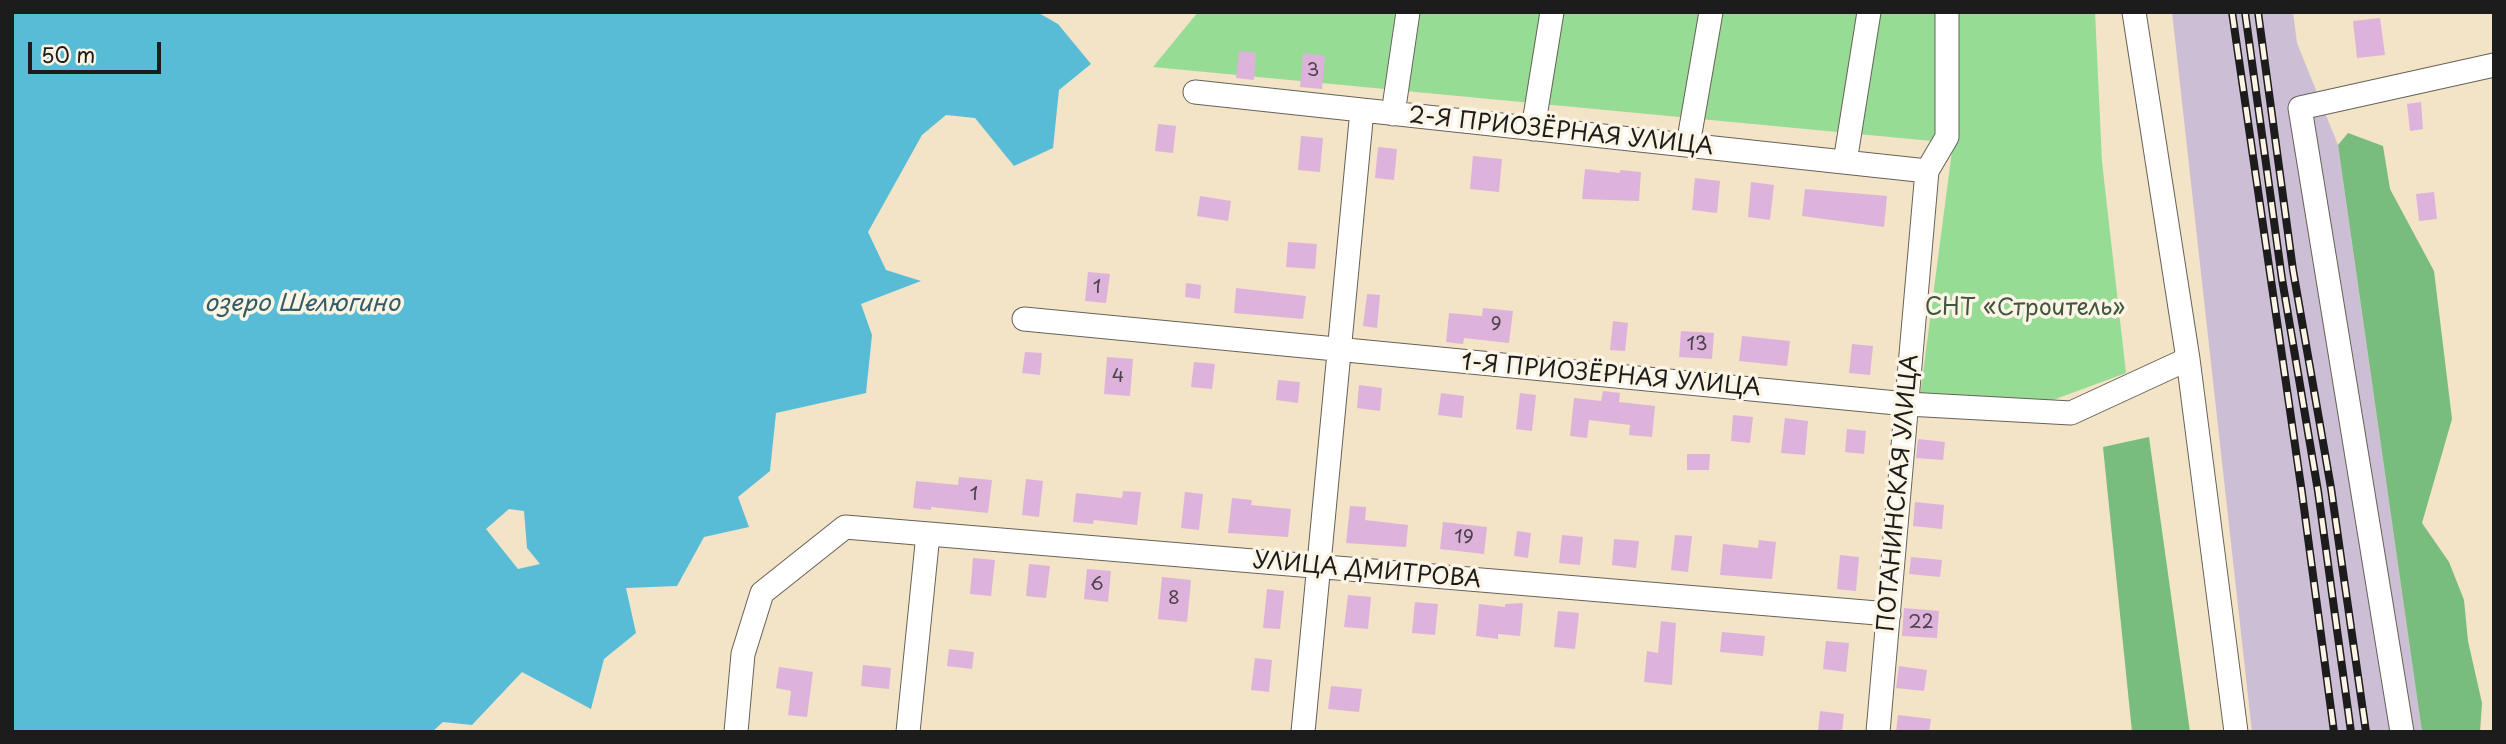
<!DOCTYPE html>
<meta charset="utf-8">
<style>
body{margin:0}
#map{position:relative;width:2506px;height:744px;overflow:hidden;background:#f3e3c7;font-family:"Playpen Sans",sans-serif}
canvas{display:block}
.frame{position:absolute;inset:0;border:14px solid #1c1c1c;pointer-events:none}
.scale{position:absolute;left:28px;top:42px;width:133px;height:32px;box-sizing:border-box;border:4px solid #1c1c1c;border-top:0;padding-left:9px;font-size:21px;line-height:24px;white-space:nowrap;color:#1c1c1c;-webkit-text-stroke:5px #fcf5e5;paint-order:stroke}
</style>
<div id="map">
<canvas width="2506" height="744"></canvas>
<div class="frame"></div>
<div class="scale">50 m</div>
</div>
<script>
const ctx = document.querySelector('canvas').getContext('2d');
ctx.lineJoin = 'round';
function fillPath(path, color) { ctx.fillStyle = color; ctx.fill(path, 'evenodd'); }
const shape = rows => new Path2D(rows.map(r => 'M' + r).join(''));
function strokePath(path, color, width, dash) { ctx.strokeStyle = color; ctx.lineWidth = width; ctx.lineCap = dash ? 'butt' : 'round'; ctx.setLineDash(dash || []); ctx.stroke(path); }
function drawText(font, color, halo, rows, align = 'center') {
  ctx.font = font + ' "Playpen Sans",sans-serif'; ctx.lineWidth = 7; ctx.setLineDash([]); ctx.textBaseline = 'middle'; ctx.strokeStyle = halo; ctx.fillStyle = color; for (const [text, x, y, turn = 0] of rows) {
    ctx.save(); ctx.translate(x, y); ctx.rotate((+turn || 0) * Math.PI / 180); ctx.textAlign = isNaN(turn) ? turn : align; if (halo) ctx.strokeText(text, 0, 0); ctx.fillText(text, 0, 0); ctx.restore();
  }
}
const industrial = shape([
 [2172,12,2293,12,2297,43,2338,145,2422,732,2252,732]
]);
const green = shape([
 [1198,12,2095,12,2102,162,2126,373,2042,404,1920,396,1953,143,1153,67]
]);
const forest = shape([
 [2348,133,2383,146,2390,189,2434,271,2452,419,2422,523,2449,562,2464,600,2468,641,2482,703,2480,732,2422,732,2338,145],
 [2149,437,2190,732,2132,732,2103,447]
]);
const water = shape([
 [12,12,1037,12,1058,24,1091,64,1059,90,1053,148,1014,166,975,118,946,115,922,135,868,232,886,270,921,281,861,304,872,335,866,393,776,413,770,471,738,497,749,527,704,537,677,586,626,588,636,633,604,659,591,709,522,672,472,725,443,722,432,732,12,732],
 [509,509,524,511,527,548,540,564,518,569,486,529]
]);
const building = shape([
 [2380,18,2385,55,2357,58,2353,21],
 [1239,51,1256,53,1254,80,1236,78],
 [1303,53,1325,56,1322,89,1300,87],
 [2421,102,2423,129,2410,131,2407,104],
 [1158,124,1176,126,1173,153,1155,151],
 [1301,136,1323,138,1320,172,1298,170],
 [1378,147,1397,149,1394,180,1375,178],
 [1473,156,1502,159,1499,192,1470,189],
 [1585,169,1620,173,1620,170,1641,172,1639,201,1582,199],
 [1695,178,1720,181,1717,213,1692,210],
 [1751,182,1774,185,1770,220,1748,217],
 [1805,189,1887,196,1884,227,1802,216],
 [2434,192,2437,219,2419,221,2416,194],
 [1200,196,1231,201,1228,221,1197,216],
 [1288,242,1317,244,1315,269,1286,267],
 [1088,272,1110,274,1106,303,1085,301],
 [1186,283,1201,285,1200,299,1185,297],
 [1236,288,1306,296,1303,319,1234,313],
 [1367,294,1380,295,1377,328,1363,326],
 [1483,308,1513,311,1509,343,1464,338,1463,344,1446,342,1449,313,1482,316],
 [1613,321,1628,323,1625,351,1610,350],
 [1681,331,1714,333,1712,359,1679,357],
 [1742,336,1790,341,1787,366,1739,361],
 [1852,344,1873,346,1870,375,1849,373],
 [1025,352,1042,353,1040,375,1022,373],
 [1107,357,1133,359,1130,396,1104,394],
 [1194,362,1215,364,1212,389,1191,387],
 [1278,380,1300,382,1298,403,1276,400],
 [1359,385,1382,388,1380,411,1357,408],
 [1603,391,1620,393,1619,402,1655,406,1652,437,1629,435,1630,425,1589,420,1587,438,1570,436,1574,398,1601,401],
 [1441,393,1464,396,1462,418,1438,415],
 [1520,393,1536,395,1532,431,1516,429],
 [1733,415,1753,417,1750,443,1731,441],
 [1785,418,1808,421,1805,455,1781,453],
 [1847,429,1866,431,1864,454,1845,452],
 [1918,439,1945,442,1943,460,1916,458],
 [1687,454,1710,454,1709,470,1687,470],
 [959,477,992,480,988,513,931,507,931,510,913,508,916,481,958,485],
 [1026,479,1043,481,1039,517,1022,515],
 [1123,491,1141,492,1137,525,1094,520,1093,524,1073,522,1076,493,1122,498],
 [1185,492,1203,494,1199,530,1181,528],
 [1232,498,1252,500,1251,505,1291,509,1288,537,1228,533],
 [1915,502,1944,505,1942,529,1913,526],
 [1350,506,1366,507,1365,520,1408,525,1406,547,1346,543],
 [1443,522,1487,527,1484,554,1440,549],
 [1517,531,1531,533,1528,558,1514,556],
 [1562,535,1583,537,1580,565,1559,563],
 [1675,535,1692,536,1688,572,1671,570],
 [1614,539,1639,541,1636,568,1612,565],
 [1759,540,1776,542,1772,579,1720,575,1723,544,1758,548],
 [1840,555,1859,557,1856,591,1837,589],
 [1911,557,1942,560,1940,577,1909,574],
 [973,558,995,560,991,596,970,594],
 [1029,564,1050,566,1046,598,1026,596],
 [1087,569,1111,571,1108,602,1084,599],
 [1162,577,1191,580,1187,622,1158,619],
 [1267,589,1284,591,1280,629,1263,628],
 [1348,595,1371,597,1368,629,1344,627],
 [1415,602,1438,604,1435,635,1412,633],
 [1523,603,1520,636,1498,634,1498,639,1476,636,1479,604,1505,607,1505,604],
 [1904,608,1939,611,1937,638,1902,636],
 [1558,611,1579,613,1575,649,1554,647],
 [1661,621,1676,623,1672,685,1644,682,1647,651,1658,653],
 [1722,632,1765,636,1763,656,1720,652],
 [1826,641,1849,643,1846,672,1823,669],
 [949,649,974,652,972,669,947,666],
 [1255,658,1272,660,1269,692,1251,690],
 [863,665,891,668,889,689,861,686],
 [1899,666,1927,670,1924,691,1896,688],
 [779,667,813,672,807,717,788,715,791,691,776,688],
 [1331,686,1362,689,1359,712,1328,709],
 [1820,711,1844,714,1842,732,1818,732],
 [1898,715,1931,719,1929,732,1896,732]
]);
const minor = shape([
 [2134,12,2188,359,2236,732],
 [1195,92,1927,171],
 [1393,114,1408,12],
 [1533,129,1552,12],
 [1688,145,1711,12],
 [1845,162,1869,12],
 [1024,319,1907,404,2071,413,2188,359],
 [736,732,743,654,762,593,845,527,1889,614],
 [908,732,928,534],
 [1303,732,1362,110],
 [1878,732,1927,171,1947,137,1947,12],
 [2402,732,2300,108,2494,65]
]);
const rail = shape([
 [2232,12,2302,493,2334,732],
 [2245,12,2282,279,2318,491,2351,732],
 [2258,12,2293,270,2331,488,2366,732]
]);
const numberNames = [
 ["3",1313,71],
 ["1",1097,288],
 ["9",1496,325],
 ["13",1697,345],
 ["4",1118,377],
 ["1",974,495],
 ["19",1464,538],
 ["6",1097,585],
 ["8",1174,599],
 ["22",1921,623]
];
const streetNames = [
 ["2-Я ПРИОЗЁРНАЯ УЛИЦА",1561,132,6],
 ["1-Я ПРИОЗЁРНАЯ УЛИЦА",1611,376,5],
 ["ПОТАНИНСКАЯ УЛИЦА",1899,493,-85],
 ["УЛИЦА ДМИТРОВА",1367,571,5]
];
const parkNames = [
 ["СНТ «Строитель»",2025,309]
];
const waterNames = [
 ["озеро Шелюгино",302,304]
];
fillPath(industrial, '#ccbed4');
fillPath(green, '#96dc95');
fillPath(forest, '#78bc7e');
fillPath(water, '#59bcd7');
fillPath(building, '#deb3db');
strokePath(minor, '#676258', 25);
strokePath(minor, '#fff', 23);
strokePath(rail, '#1c1c1c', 8);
strokePath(rail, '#fcf5e5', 5, [16]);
drawText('19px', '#4c424c', null, numberNames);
drawText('23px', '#1c1c1c', '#fcf5e5', streetNames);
drawText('23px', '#415640', '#fcf5e5', parkNames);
drawText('italic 24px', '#345c67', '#fcf5e5', waterNames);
</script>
